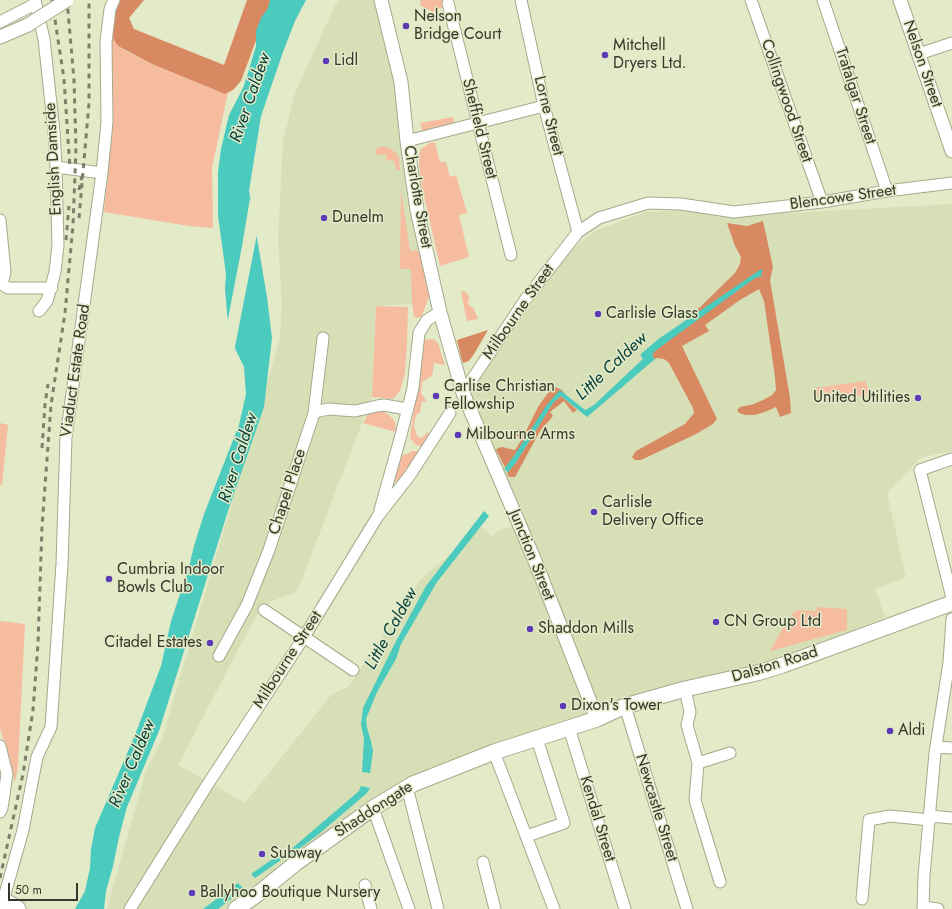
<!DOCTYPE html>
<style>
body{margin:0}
#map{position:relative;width:952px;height:909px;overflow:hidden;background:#e3eac8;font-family:Jost,sans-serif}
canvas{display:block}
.scale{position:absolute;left:8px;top:883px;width:70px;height:18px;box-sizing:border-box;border:2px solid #35382b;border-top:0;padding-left:5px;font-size:12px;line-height:14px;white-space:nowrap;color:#35382b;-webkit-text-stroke:3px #e3eac8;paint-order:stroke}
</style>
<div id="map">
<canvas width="952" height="909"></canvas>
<div class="scale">50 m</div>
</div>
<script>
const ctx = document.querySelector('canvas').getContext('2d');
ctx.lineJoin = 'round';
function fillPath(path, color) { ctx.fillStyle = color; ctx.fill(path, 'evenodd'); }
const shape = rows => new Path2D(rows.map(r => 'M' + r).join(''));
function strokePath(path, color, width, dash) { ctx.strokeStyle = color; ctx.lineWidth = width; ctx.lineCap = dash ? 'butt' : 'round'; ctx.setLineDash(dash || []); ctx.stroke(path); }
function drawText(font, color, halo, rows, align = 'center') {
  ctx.font = font + ' Jost,sans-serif'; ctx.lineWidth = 3; ctx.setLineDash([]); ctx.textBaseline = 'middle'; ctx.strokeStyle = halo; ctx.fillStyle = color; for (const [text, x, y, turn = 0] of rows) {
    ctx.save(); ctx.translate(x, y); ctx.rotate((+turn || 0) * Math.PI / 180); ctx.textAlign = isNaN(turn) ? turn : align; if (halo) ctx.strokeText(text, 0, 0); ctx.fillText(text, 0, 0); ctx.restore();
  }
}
const built = shape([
 [340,0,373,0,382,17,433,299,408,304,376,306,372,397,297,592,269,602,268,604,265,603,249,629,178,765,245,803,331,695,349,686,420,580,482,527,492,537,496,532,518,524,468,395,552,273,572,249,595,231,645,212,690,210,719,217,952,204,952,451,920,458,887,493,906,577,875,589,885,617,680,699,429,768,353,810,253,909,107,909,146,771,162,739,280,339,282,303,278,241,283,141,295,93,335,5]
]);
const green = shape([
 [420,0,445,0,444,6,433,12,421,6],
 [112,26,118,46,126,51,152,64,210,88,225,94,228,92,212,168,213,228,189,226,104,212,113,116,111,84],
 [453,117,455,126,423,133,420,123],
 [435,142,440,162,446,162,450,177,456,175,467,213,459,215,469,257,440,266,422,187,419,165,419,154,421,149,430,143],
 [379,147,388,147,397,154,399,158,400,170,397,171,394,161,386,160,386,154,376,155,375,150],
 [401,190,410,251,415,250,419,252,429,295,427,303,423,312,422,316,418,318,414,317,412,304,411,269,400,269],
 [463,291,466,292,469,296,468,304,474,309,478,319,467,321,461,292],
 [376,306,408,307,407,343,405,373,400,391,393,399,372,397],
 [433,339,438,343,445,365,434,363,432,376,422,382,421,393,427,402,422,401,420,412,416,415,414,426,417,436,421,438,428,432,429,436,425,444,420,446,416,445,410,438,423,342,424,340],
 [865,381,870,394,822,401,821,396,816,397,815,388],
 [382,410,390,416,395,421,396,432,363,423,368,414,372,412],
 [0,423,8,425,2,485,0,485],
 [412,451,419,451,418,461,408,467,406,472,397,482,394,480,399,456,407,454],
 [817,607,847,609,847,630,770,651,789,617,797,610,816,611],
 [0,621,25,624,18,766,15,782,0,728]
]);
const forest = shape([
 [117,0,144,0,129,18,134,29,224,65,247,0,271,0,241,81,233,90,225,94,152,64,118,46,114,40,112,26],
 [763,221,773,267,770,280,790,398,791,413,780,417,776,407,765,412,755,415,746,415,739,413,737,410,740,407,754,404,763,400,772,395,776,390,775,377,764,301,759,289,740,300,705,325,709,331,682,346,717,419,713,424,696,434,641,460,635,460,632,457,636,451,685,424,694,413,693,408,669,363,664,359,657,358,651,361,652,354,659,345,692,315,735,273,740,264,741,257,735,246,727,223,747,226],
 [488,330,474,354,469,361,463,363,461,357,457,340],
 [555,387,562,390,566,396,562,392,547,407,515,457,506,469,496,450,498,448,502,447,515,450,522,439,515,435,518,429,526,431,538,407,550,390],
 [561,396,577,410,573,413,564,401,550,412,553,416,540,431,515,477,509,477,507,473,515,464,553,403]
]);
const water = shape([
 [270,0,306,0,295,21,283,52,261,116,249,191,267,297,272,338,264,407,228,511,159,731,127,807,119,837,113,866,106,891,104,909,75,909,85,891,90,868,91,849,95,828,135,735,161,666,171,621,181,591,186,579,194,546,204,514,239,425,246,394,244,367,229,336,225,289,226,274,218,216,218,172,221,149,229,115,243,88,248,73,256,46,256,31,261,18,268,8],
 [761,271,762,276,755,278,655,351,652,355,655,359,587,417,561,396,553,403,515,464,507,473,506,469,515,457,547,407,560,392,586,412,595,406,645,359,642,355,661,339],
 [484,511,489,516,437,582,401,644,396,659,377,692,366,719,367,728,371,741,373,751,370,773,362,772,364,739,361,724,363,708,394,645,426,586],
 [361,786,370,788,367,793,319,834,292,854,289,851,359,791],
 [277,856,281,860,255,878,251,874],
 [238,883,244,889,218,909,203,909]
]);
const pier = shape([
 [250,198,258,229,234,352,227,337,226,329,242,246]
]);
const stream = shape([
 [506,469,515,457,547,407,560,392,585,412,595,406,645,359,642,355,661,339,761,271]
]);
const minor = shape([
 [35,0,44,39,54,132,56,167,58,245,55,272,47,301,39,311],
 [521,0,544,106,578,232],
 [751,0,822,202],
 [823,0,887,191],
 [448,3,511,255],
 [0,22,35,4],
 [919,54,952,43],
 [407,141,544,106],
 [56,167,102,173],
 [0,220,5,272,3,280,3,285,8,288,52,288],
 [463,393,525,300,578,232,599,218,648,203,681,204,734,212,822,202,887,191,952,183],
 [314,413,323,338],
 [952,459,920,470,952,598],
 [380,510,400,439,413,388,419,333,427,320,440,312],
 [264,610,353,670],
 [219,656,247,605,269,550,314,413,319,411,329,409,355,411,377,406,384,405,407,409],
 [685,689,690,712,687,725,698,763,695,800,720,882],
 [625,706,687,909],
 [569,728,625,909],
 [0,746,7,774,2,808,0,812],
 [936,747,952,748],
 [494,752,554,909],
 [698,763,730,753],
 [407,787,438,909],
 [373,808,409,909],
 [930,816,952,818],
 [527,836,564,823,537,739],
 [483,862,495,909],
 [365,885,371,909],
 [862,899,869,820,890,816,930,820],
 [3,901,23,830,37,757,51,727,62,564,66,437,102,173,107,122,106,42,110,9,114,0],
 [923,907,938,909],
 [130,909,206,787,304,637,378,516,410,475,450,413],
 [923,909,924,876,935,753,949,662,952,619]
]);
const tertiary = shape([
 [381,0,401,82,407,141,417,210,440,312,463,393,535,561,597,719],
 [900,0,952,151],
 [0,37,28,25]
]);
const secondary = shape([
 [236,909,259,893,296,863,373,808,413,784,494,752,597,719,625,706,685,689,757,673,783,665,952,603]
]);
const primary = shape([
 [0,899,17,909]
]);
const rail = shape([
 [52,0,64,79,70,169],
 [79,190,82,176],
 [79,218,89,103,89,0],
 [66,240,69,206],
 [42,448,45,404,48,384],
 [0,878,23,774,33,710,38,644,42,527,51,405,65,313,73,225,76,148,74,80,67,0]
]);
const tertiaryBridge = shape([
 [28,25,67,0]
]);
const markers = [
 [406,26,4,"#5d3bb3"],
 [605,55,4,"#5d3bb3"],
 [326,61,4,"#5d3bb3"],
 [324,218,4,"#5d3bb3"],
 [598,314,4,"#5d3bb3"],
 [436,396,4,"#5d3bb3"],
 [918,398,4,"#5d3bb3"],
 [458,435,4,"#5d3bb3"],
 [594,512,4,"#5d3bb3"],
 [109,579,4,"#5d3bb3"],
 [716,622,4,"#5d3bb3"],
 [530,629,4,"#5d3bb3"],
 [210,643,4,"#5d3bb3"],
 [563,706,4,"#5d3bb3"],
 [890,731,4,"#5d3bb3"],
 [262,854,4,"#5d3bb3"],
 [192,893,4,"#5d3bb3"]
];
const poiNames = [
 ["Nelson",414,17],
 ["Bridge Court",414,35],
 ["Mitchell",613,46],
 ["Dryers Ltd.",613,64],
 ["Lidl",334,61],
 ["Dunelm",332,218],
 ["Carlisle Glass",606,314],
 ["Carlise Christian",444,387],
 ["Fellowship",444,405],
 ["United Utilities",910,398,"right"],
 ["Milbourne Arms",466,435],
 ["Carlisle",602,503],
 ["Delivery Office",602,521],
 ["Cumbria Indoor",117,570],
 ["Bowls Club",117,588],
 ["CN Group Ltd",724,622],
 ["Shaddon Mills",538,629],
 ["Citadel Estates",202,643,"right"],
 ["Dixon's Tower",571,706],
 ["Aldi",898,731],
 ["Subway",270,854],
 ["Ballyhoo Boutique Nursery",200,893]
];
const streetNames = [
 ["Nelson Street",922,64,71],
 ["Trafalgar Street",855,96,72],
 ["Collingwood Street",786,101,71],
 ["Lorne Street",548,116,76],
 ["Sheffield Street",479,129,76],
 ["English Damside",54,159,-93],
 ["Charlotte Street",417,197,80],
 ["Blencowe Street",843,198,-8],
 ["Milbourne Street",519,312,-55],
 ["Viaduct Estate Road",76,371,-82],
 ["Chapel Place",288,492,-72],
 ["Junction Street",531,555,68],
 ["Milbourne Street",288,660,-57],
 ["Dalston Road",775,665,-17],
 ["Newcastle Street",656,808,73],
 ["Shaddongate",374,810,-33],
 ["Kendal Street",597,819,73]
];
const waterNames = [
 ["River Caldew",251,98,-71],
 ["Little Caldew",612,367,-43],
 ["River Caldew",239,458,-72],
 ["Little Caldew",392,629,-61],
 ["River Caldew",133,764,-67]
];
fillPath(built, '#d7dfb7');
fillPath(green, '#f6bca0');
fillPath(forest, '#d98961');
fillPath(water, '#4bcabe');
fillPath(pier, '#e3eac8');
strokePath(stream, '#4bcabe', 3);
strokePath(minor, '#a4aa8b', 13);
strokePath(tertiary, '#a4aa8b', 15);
strokePath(secondary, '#a4aa8b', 17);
strokePath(primary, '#a4aa8b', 19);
strokePath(minor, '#fff', 11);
strokePath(tertiary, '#fff', 13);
strokePath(secondary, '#fff', 15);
strokePath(primary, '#fff', 17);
strokePath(rail, '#7b806a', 3, [5, 5]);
strokePath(tertiaryBridge, '#a4aa8b', 15, []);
strokePath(tertiaryBridge, '#fff', 13);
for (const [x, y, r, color] of markers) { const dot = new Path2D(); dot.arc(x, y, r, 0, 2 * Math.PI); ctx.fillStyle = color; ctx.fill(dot); strokePath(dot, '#e3eac8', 1.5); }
drawText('16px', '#35382b', '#e3eac8', poiNames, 'left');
drawText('16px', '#35382b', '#e3eac8', streetNames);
drawText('italic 17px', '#08433e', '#e3eac8', waterNames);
</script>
